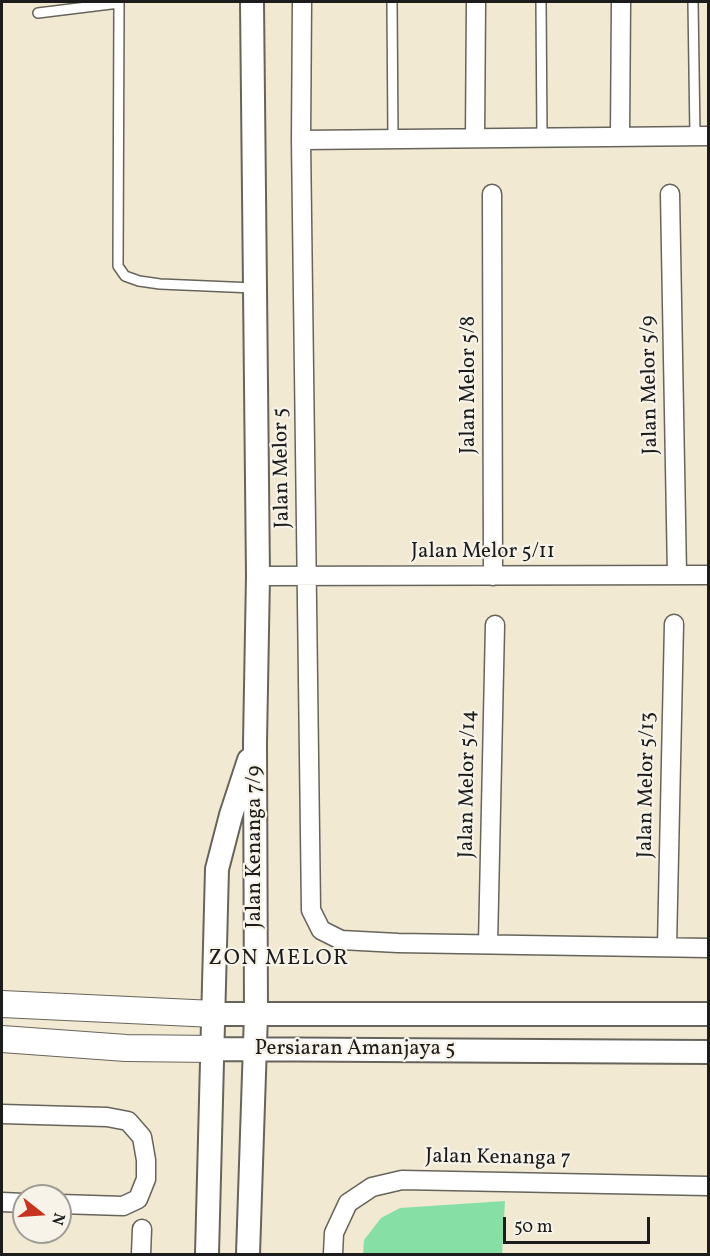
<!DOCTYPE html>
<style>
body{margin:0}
#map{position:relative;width:710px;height:1256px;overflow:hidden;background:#f1e9d2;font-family:Vollkorn,serif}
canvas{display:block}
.frame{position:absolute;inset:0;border:3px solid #1c1c1c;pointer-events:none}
.north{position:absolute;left:12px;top:1184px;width:60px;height:60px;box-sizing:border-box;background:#f7f3e8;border:2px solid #9f9d96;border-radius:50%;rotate:107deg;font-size:16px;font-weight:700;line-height:24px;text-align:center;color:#1c1c1c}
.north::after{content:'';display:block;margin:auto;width:21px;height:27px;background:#c8321e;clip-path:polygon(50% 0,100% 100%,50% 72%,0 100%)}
.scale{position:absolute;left:503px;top:1217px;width:147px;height:27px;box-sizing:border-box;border:3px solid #1c1c1c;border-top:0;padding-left:8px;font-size:18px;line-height:21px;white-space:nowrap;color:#1c1c1c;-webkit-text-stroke:4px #f7f3e8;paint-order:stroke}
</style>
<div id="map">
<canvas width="710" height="1256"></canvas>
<div class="frame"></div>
<div class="north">N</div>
<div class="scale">50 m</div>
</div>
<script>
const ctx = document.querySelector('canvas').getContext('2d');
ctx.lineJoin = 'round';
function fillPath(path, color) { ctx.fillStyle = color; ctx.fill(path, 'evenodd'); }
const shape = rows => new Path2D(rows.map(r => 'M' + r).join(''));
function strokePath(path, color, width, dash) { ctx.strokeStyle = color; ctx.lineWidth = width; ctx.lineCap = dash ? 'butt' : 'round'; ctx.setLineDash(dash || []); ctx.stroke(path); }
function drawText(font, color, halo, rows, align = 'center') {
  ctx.font = font + ' Vollkorn,serif'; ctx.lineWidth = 4.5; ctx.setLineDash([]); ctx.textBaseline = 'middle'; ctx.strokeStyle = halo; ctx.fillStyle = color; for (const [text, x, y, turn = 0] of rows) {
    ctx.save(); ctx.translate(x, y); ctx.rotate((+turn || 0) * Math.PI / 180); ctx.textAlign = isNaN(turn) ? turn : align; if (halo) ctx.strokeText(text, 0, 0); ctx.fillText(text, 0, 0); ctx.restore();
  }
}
const green = shape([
 [505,1201,502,1254,363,1254,364,1240,381,1218,400,1208]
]);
const service = shape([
 [119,2,118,266,125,276,139,281,160,284,254,288],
 [392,2,393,139],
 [541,2,542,138],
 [693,2,695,136],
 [38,13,119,3]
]);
const minor = shape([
 [302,2,301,140,311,910,321,930,341,940,398,943,708,948],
 [620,137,621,2],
 [475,138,476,2],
 [301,140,708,136],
 [492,194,493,576],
 [670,194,677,575],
 [258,576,708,575],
 [488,944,495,625],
 [667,946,674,624],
 [2,1114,107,1117,128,1121,142,1137,146,1160,146,1179,138,1199,123,1206,60,1204],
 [2,1202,24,1203],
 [141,1254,142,1229],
 [333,1254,334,1233,348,1203,372,1187,402,1180,708,1186]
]);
const tertiary = shape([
 [214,1014,708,1014],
 [213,1049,708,1052],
 [207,1254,217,869,231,815,249,760],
 [248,1254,256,1014,255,742,258,576,252,2]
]);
const secondary = shape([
 [2,1004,214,1014],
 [2,1039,126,1048,213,1049]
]);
const streetNames = [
 ["Jalan Melor 5/8",470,385,-90],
 ["Jalan Melor 5/9",651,385,-91],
 ["Jalan Melor 5",283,468,-91],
 ["Jalan Melor 5/11",483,553],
 ["Jalan Melor 5/14",469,784,-89],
 ["Jalan Melor 5/13",648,785,-89],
 ["Jalan Kenanga 7/9",256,847,-90],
 ["Persiaran Amanjaya 5",355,1050],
 ["Jalan Kenanga 7",498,1159,1]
];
const neighbourhoodNames = [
 ["ZON MELOR",279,960]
];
fillPath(green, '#86e0a6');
strokePath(service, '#67645c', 12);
strokePath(minor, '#67645c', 21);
strokePath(tertiary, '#67645c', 26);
strokePath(secondary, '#67645c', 28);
strokePath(service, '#fff', 9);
strokePath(minor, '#fff', 18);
strokePath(tertiary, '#fff', 22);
strokePath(secondary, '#fff', 26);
drawText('21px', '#1c1c1c', '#f7f3e8', streetNames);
ctx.letterSpacing = '1.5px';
drawText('22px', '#1c1c1c', '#f7f3e8', neighbourhoodNames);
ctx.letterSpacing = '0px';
</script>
